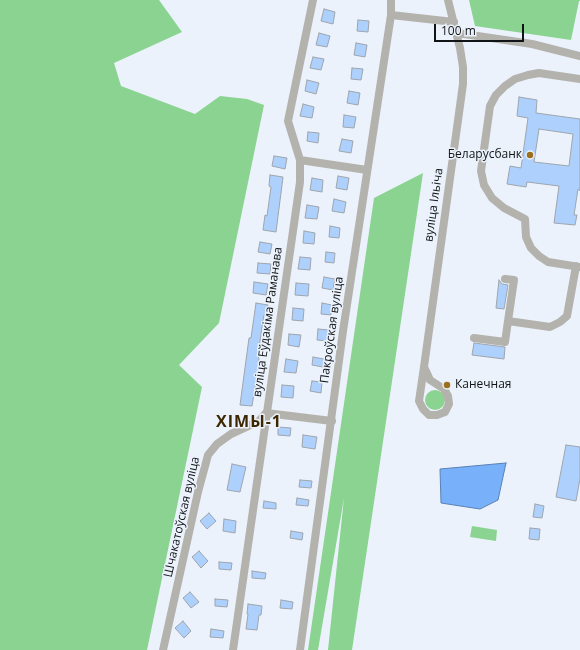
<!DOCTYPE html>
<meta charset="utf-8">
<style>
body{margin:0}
#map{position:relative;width:580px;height:650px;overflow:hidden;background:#ebf2fb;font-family:"Open Sans",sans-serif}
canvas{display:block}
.scale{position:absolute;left:434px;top:24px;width:90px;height:18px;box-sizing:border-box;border:2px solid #111417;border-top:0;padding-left:5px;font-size:12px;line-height:14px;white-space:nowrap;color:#111417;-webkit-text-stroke:3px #ebf2fb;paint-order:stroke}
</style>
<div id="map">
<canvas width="580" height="650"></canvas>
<div class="scale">100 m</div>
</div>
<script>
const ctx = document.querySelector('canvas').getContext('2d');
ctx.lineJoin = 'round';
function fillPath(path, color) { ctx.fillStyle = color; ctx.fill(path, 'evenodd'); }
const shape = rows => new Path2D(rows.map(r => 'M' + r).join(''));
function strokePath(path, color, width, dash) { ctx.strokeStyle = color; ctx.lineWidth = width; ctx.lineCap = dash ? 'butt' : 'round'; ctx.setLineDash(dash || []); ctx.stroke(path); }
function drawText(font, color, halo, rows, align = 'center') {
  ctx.font = font + ' "Open Sans",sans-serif'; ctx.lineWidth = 3; ctx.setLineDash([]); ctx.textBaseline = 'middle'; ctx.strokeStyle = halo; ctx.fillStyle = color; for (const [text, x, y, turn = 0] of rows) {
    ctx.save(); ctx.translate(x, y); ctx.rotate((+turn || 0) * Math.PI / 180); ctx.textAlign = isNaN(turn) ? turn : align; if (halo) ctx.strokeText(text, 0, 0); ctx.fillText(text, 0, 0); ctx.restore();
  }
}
const green = shape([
 [0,0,159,0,182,32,114,63,121,86,195,114,220,96,247,99,264,105,219,323,179,365,202,387,147,650,0,650],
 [469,0,580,0,580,1,579,1,571,40,475,26],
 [423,173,352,650,328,650,344,498,318,650,308,650,374,198],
 '425 400a10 10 0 1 1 20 0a10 10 0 1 1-20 0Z',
 [472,526,497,530,496,541,470,537]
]);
const water = shape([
 [506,463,498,500,480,509,441,503,440,469,506,463]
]);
const building = shape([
 [324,9,335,12,333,24,321,21,324,9],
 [358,20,369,21,368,32,357,31,358,20],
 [319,33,330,36,327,47,316,45,319,33],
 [356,43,367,45,365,57,354,55,356,43],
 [313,57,324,59,321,70,310,68,313,57],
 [352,68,363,69,361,80,351,79,352,68],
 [307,80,319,83,316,94,305,91,307,80],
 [349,91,360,93,358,105,347,103,349,91],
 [519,97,537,100,536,113,580,119,580,191,578,189,574,215,577,215,575,225,554,223,559,186,527,182,526,187,507,184,510,166,521,168,528,118,517,116,519,97],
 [539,129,573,134,569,166,534,162,539,129],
 [303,104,314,107,312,118,300,116,303,104],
 [344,115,356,117,354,128,343,127,344,115],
 [308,132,319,133,318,143,307,141,308,132],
 [342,139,353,141,351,153,339,151,342,139],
 [274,156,287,158,285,169,272,166,274,156],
 [270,175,283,177,276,232,263,230,265,215,267,216,271,187,269,186,270,175],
 [338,176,349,178,347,190,336,188,338,176],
 [312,178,323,180,322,192,310,190,312,178],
 [334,199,346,202,344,213,332,211,334,199],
 [307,205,319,207,317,219,305,218,307,205],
 [330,226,340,228,339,238,329,237,330,226],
 [304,231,315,233,314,244,303,243,304,231],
 [260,242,272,244,270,254,258,252,260,242],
 [326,252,335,253,334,263,325,262,326,252],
 [300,257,311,258,310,270,298,269,300,257],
 [258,263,271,264,270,274,257,273,258,263],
 [324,277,335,279,333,290,322,288,324,277],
 [499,280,502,284,508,285,504,309,496,308,499,280],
 [254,282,268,284,266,295,253,293,254,282],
 [296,283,309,284,308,296,295,295,296,283],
 [256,303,268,305,267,315,264,315,261,334,258,357,259,358,258,369,252,406,240,405,249,338,251,338,256,303],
 [322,303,332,305,331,315,321,314,322,303],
 [293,308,304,309,303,321,292,320,293,308],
 [318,329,329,330,328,341,317,340,318,329],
 [289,334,301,335,299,347,288,345,289,334],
 [474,343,505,347,504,359,472,355,474,343],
 [313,357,324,359,323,367,312,365,313,357],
 [286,359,298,361,296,373,284,372,286,359],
 [312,381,322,382,321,393,310,391,312,381],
 [282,385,294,386,293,398,281,397,282,385],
 [278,427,291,428,290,436,278,435,278,427],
 [303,435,317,437,315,449,302,447,303,435],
 [566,445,580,447,580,479,576,501,556,497,566,445],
 [232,464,246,467,240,492,227,490,232,464],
 [300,480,312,481,311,488,299,487,300,480],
 [297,498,309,500,308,506,296,505,297,498],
 [264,501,276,503,276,509,263,508,264,501],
 [535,504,544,506,542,518,533,517,535,504],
 [209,513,216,521,207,529,200,521,209,513],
 [224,519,236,521,235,533,223,531,224,519],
 [530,528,540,529,539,540,529,539,530,528],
 [291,531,303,533,302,540,290,538,291,531],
 [199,551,208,561,201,568,192,557,199,551],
 [219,562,232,563,231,570,219,569,219,562],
 [252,571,266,573,265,579,252,578,252,571],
 [190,592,199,602,191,608,183,598,190,592],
 [215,599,228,600,227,607,215,606,215,599],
 [281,600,293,602,292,609,280,608,281,600],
 [248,604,262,606,261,615,259,615,257,630,246,629,248,614,247,614,248,604],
 [183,621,191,631,184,638,175,628,183,621],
 [211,629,224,631,223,638,210,637,211,629]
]);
const minor = shape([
 [391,15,454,22],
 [457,33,532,44,580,56],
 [580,79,539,73,528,75,515,79,505,86,496,95,490,106,481,171,484,185,492,198,504,208,525,219,526,237,531,248,539,256,548,262,580,267],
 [300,160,367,170],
 [505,279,514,280,508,321],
 [474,338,505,342,508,321,550,327,560,322,567,316,576,266],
 [424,367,430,380,444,389,448,396,449,404,445,412,437,415,429,415,423,409,419,401,424,367,463,84,463,67,460,48,448,0],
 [163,650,198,492,208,455,217,444,231,434,259,421,266,413,332,421],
 [233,650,300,182,300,160,288,121,313,0],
 [300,650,343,331,391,15,391,0]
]);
const markers = [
 [530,155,4,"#9b6f1e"],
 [447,385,4,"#9b6f1e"]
];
const poiNames = [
 ["Беларусбанк",522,155],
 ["Канечная",455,385,"left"]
];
const streetNames = [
 ["вуліца Ільіча",434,205,-82],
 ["вуліца Еўдакіма Раманава",268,322,-82],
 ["Пакроўская вуліца",332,330,-82],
 ["Шчакатоўская вуліца",182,517,-77]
];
const districtNames = [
 ["ХІМЫ-1",249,422]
];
fillPath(green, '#8ad390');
fillPath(water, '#78b0fa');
strokePath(water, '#5981b6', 1);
fillPath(building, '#add0fd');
strokePath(building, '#9ea5ad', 1);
strokePath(minor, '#b4b2ad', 8);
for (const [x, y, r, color] of markers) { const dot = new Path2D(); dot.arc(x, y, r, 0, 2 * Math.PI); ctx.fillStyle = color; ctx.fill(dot); strokePath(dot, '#ebf2fb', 1.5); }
drawText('12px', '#111417', '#ebf2fb', poiNames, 'right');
drawText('12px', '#111417', '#ebf2fb', streetNames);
ctx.letterSpacing = '1px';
drawText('bold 16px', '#3c2701', '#ebf2fb', districtNames);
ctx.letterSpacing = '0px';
</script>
